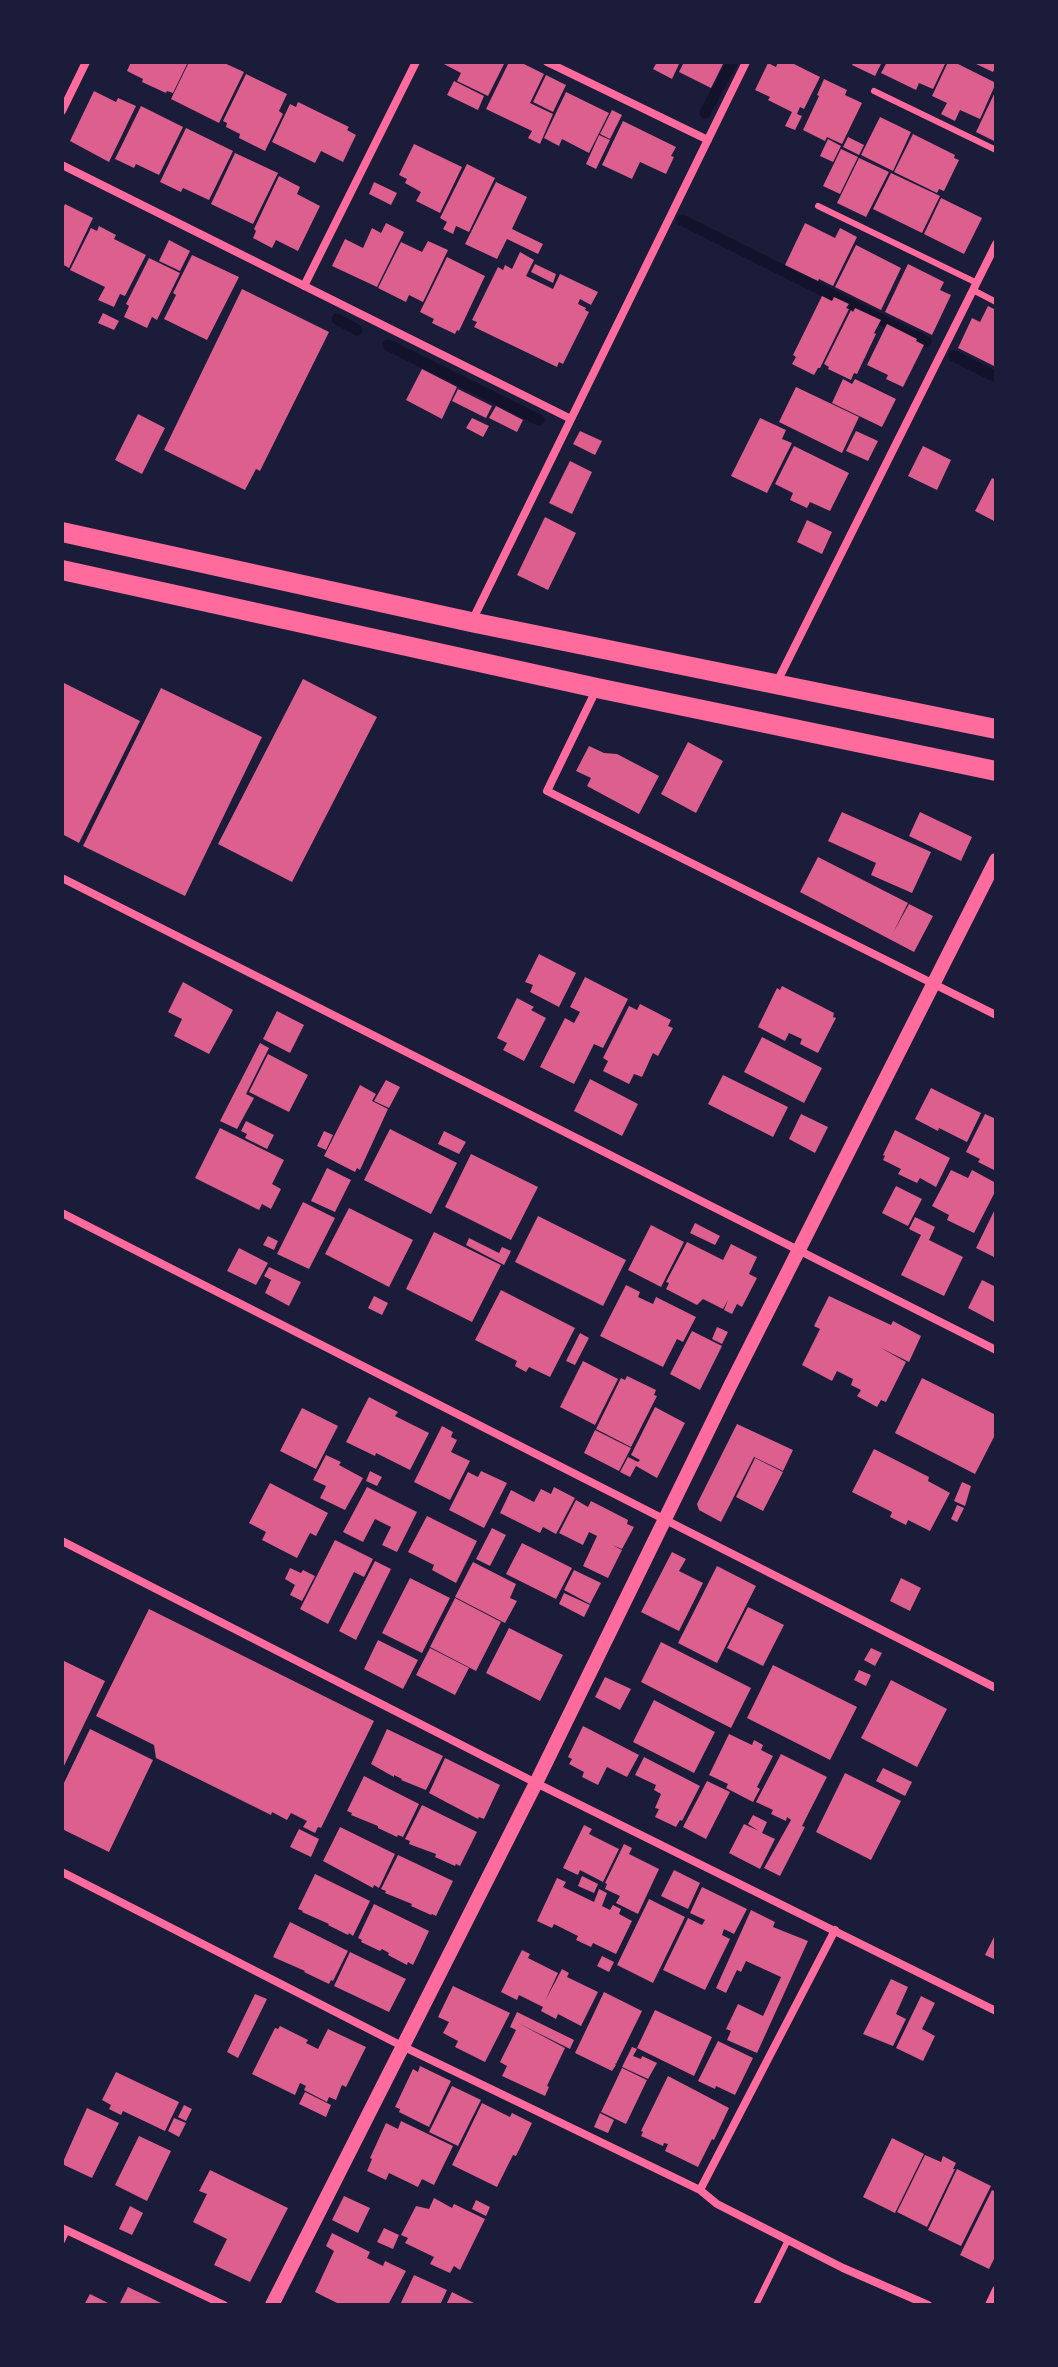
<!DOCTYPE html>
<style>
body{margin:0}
#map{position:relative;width:1058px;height:2367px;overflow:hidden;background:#1b1b3a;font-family:Mulish,sans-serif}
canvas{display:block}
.frame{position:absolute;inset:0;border:64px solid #1b1b3a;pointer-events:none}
</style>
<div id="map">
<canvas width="1058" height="2367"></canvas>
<div class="frame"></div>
</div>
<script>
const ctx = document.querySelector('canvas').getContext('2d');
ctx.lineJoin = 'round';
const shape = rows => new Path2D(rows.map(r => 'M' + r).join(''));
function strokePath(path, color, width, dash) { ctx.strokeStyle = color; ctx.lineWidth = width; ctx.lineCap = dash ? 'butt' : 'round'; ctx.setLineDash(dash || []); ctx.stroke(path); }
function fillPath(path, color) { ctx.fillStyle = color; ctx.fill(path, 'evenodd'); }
const stream = shape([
 [705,113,732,62],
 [682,220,926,342],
 [337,319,357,330],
 [388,345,539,420],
 [954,356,996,377]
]);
const building = shape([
 [131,62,188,62,173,93,167,91,166,93,142,82,143,79,127,71],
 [189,62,222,62,244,72,219,123,171,99],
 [440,62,505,62,488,96,457,81,461,73],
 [509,62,520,62,544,74,530,103,553,114,540,144,528,138,532,131,486,109],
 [657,62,680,62,672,79,653,69],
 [684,62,724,62,711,88,679,72],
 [778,62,790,62,820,77,804,109,800,107,797,114,802,116,795,130,785,126,792,112,768,100,770,97,755,90,768,63,776,67],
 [854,62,882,62,875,76,852,65],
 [887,62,946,62,933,89,919,83,916,90,881,73],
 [948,62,954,62,996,83,980,119,960,110,955,121,941,114,947,103,932,96],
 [972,62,996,62,996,67,993,72],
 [246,74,287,94,279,111,283,114,265,151,239,138,240,134,226,127,227,123,223,121],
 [546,75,566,85,553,112,533,102],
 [824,79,847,90,845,95,862,103,842,144,827,137,825,141,803,130,819,96,817,95],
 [454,81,484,96,478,110,447,95],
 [996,90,996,142,976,132],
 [94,91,116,102,118,98,136,106,109,162,70,141],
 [566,92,609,113,589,153,562,139,559,146,544,138],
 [298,102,349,127,347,130,356,135,343,162,321,151,315,163,272,142,290,104,296,107],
 [141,106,183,127,159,175,136,164,134,168,115,159],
 [612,110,622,115,610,139,600,134],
 [880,117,911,132,893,171,861,155],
 [623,121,676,147,671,156,674,157,666,174,640,162,632,179,602,165],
 [186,128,233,151,209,200,183,188,181,192,160,182],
 [913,134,955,155,954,158,959,160,944,191,939,189,937,193,894,172],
 [599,135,610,140,596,169,586,164],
 [848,137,864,145,859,155,843,147],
 [828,139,841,146,833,162,820,156],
 [414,144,462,167,440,213,416,201,421,192,405,183,407,179,399,175],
 [841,149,858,157,840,194,823,186],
 [235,153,278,173,253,224,211,204],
 [859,158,889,172,866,217,837,203],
 [467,164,495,178,469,232,456,226,453,234,443,229,447,222,440,218],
 [891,173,940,196,922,233,873,209],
 [279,176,300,187,297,194,320,206,298,251,276,240,272,248,253,238,256,231,254,229],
 [374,182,397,193,391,205,369,194],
 [496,182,527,197,512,229,543,244,538,254,507,239,497,259,465,244],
 [941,198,982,218,964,254,924,234],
 [65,204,93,218,69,268,62,264,62,211],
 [386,223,404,232,377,287,332,266,345,239,363,248,372,228,381,233],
 [805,223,835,238,840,228,857,237,833,286,819,279,818,281,785,265],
 [99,226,116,235,114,239,146,255,125,296,120,294,114,307,98,300,105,287,70,270,91,228,97,231],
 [169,240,190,251,180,271,159,261],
 [428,241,448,250,423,302,409,295,406,302,378,288,401,242,422,252],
 [856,245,901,268,881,310,835,287],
 [520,252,534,260,526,276,553,289,560,274,598,292,591,305,580,299,578,304,586,308,585,310,589,312,563,364,559,362,557,367,474,327,477,322,472,320,498,267,503,270,505,265,512,269],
 [192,255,239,277,207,340,164,319,176,295,173,293],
 [447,257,485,276,459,331,457,330,455,334,432,323,434,319,420,312],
 [149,258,180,273,157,320,152,317,147,328,124,317,129,306,126,304],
 [535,264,556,274,553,283,531,272],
 [908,264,944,282,940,290,951,295,932,335,885,312],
 [242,289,329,332,260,471,256,469,245,490,164,450],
 [822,296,832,301,834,297,849,304,846,308,849,309,820,368,818,368,814,375,792,364,796,357,793,355],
 [988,306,996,310,996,367,958,348,972,318,980,322],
 [855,308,881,320,874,333,876,334,857,374,854,373,851,380,828,369,829,367,824,364,851,310,853,312],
 [103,313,119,321,114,330,98,323],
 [887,324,917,339,916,341,924,345,903,387,886,379,888,375,867,365],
 [422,369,457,387,442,419,406,400],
 [843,379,852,384,855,379,896,399,882,427,832,403],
 [796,387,859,417,842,453,779,422],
 [458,389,492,406,486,418,452,401],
 [496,406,523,420,517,432,489,418],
 [138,414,165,428,142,474,115,460],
 [472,418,489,426,483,437,466,428],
 [760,418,786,430,782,439,792,443,767,493,731,476],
 [580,431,602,441,595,455,573,444],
 [856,431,878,441,868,461,846,451],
 [794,446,849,473,830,511,810,502,807,508,790,500,793,493,775,484],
 [923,446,951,460,937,490,908,476],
 [570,461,592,472,572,514,549,503],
 [992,478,996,480,996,522,975,511],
 [545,517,576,533,548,590,517,575],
 [807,520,832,532,822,554,797,542],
 [303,679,377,717,292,882,218,844],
 [62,682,140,721,79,843,62,834],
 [161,688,262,737,185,896,83,846],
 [688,742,723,761,696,813,661,794],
 [589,746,604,753,617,754,659,776,639,814,587,786,591,778,576,771],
 [842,812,931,852,912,893,871,875,876,863,828,841],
 [920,812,972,837,961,861,909,836],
 [818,857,908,903,893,933,909,904,933,916,914,952,800,892],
 [539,954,576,973,559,1007,530,992,533,985,525,982],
 [585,977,628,999,603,1048,594,1044,574,1084,540,1067,565,1018,574,1023,580,1012,570,1007],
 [183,982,233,1010,209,1054,174,1036,182,1019,168,1012],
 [782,986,834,1013,833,1017,836,1018,818,1053,800,1044,802,1039,789,1033,785,1041,758,1027,777,988,780,990],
 [517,998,534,1007,531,1010,546,1018,524,1061,503,1050,507,1043,497,1038],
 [640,1004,671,1020,668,1026,673,1028,658,1056,653,1053,642,1077,634,1074,629,1084,603,1071,608,1061,603,1058,629,1006,637,1010],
 [277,1011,304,1025,290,1053,263,1039],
 [762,1037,822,1068,804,1103,744,1072],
 [260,1043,269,1048,246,1094,254,1098,237,1129,220,1121],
 [268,1054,308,1075,289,1112,249,1092],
 [723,1075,788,1107,773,1137,708,1104],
 [590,1079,638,1104,622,1136,574,1111],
 [386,1080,400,1087,389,1108,374,1101],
 [360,1085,376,1094,372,1101,388,1109,360,1170,357,1168,355,1172,324,1156],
 [931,1088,981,1113,967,1142,939,1128,938,1131,915,1119],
 [801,1114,828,1127,815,1153,789,1139],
 [985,1114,996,1119,996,1171,978,1162,980,1159,966,1152],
 [246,1121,274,1135,267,1149,245,1138,247,1134,241,1131],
 [220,1128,284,1160,272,1184,281,1189,271,1209,262,1204,259,1210,195,1178],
 [390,1129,457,1163,431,1214,364,1180],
 [895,1130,950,1158,936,1187,920,1178,917,1183,898,1174,901,1169,883,1160,885,1156,883,1155],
 [324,1131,333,1135,326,1150,317,1146],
 [444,1131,466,1142,459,1154,438,1144],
 [471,1154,538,1187,511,1240,445,1207],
 [327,1168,351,1180,335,1212,311,1201],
 [951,1170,968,1178,972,1170,996,1183,996,1190,974,1233,947,1220,949,1215,932,1206],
 [896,1186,922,1199,908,1226,882,1213],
 [303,1202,335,1218,309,1269,277,1254],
 [996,1207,996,1258,976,1248],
 [349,1208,413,1240,389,1287,325,1254],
 [538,1216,626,1260,603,1306,515,1262],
 [915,1217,935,1227,929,1240,963,1257,944,1296,901,1275,921,1235,909,1229],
 [695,1223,720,1236,715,1245,690,1233],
 [651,1225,684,1242,661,1287,628,1270],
 [434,1232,501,1265,472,1322,406,1289],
 [268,1236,278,1241,274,1250,263,1245],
 [469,1238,499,1253,502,1247,511,1251,504,1265,466,1245],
 [687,1242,723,1260,731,1244,757,1257,749,1274,757,1278,742,1307,737,1304,732,1314,724,1310,728,1300,723,1309,703,1299,697,1305,666,1289,669,1283,666,1282],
 [239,1248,268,1263,256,1285,227,1271],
 [269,1267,301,1282,289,1306,265,1293,271,1280,264,1276],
 [982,1280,996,1287,996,1323,968,1308],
 [626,1285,640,1292,638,1297,653,1304,656,1297,696,1317,683,1342,677,1339,663,1367,600,1336],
 [501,1290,575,1328,550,1377,529,1367,526,1372,515,1366,517,1361,475,1340],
 [374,1296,388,1303,382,1315,368,1308],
 [829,1296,891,1325,893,1321,921,1336,909,1362,879,1347,906,1362,886,1402,881,1400,877,1407,857,1396,861,1390,851,1385,853,1379,837,1371,832,1381,802,1365,820,1329,814,1326],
 [717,1327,728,1332,722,1344,712,1339],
 [692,1331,722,1346,700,1390,670,1374],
 [580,1333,589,1338,575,1365,566,1361],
 [583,1361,618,1379,595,1425,560,1407],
 [627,1376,656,1390,654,1395,657,1396,631,1447,596,1429,621,1378,625,1380],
 [922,1378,996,1415,996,1433,975,1474,895,1433],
 [369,1397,398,1412,395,1416,429,1433,410,1470,376,1453,375,1456,346,1442],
 [655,1407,685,1423,657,1478,636,1466,630,1477,620,1472,628,1457,638,1462,640,1460,631,1455],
 [302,1408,338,1426,316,1469,280,1451],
 [737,1424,793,1450,783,1471,754,1457,721,1522,699,1510,697,1504],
 [442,1426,453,1432,451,1437,457,1440,451,1452,470,1461,450,1500,414,1482],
 [595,1430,631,1448,619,1471,584,1453],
 [874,1449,929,1477,928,1481,950,1493,930,1531,908,1520,906,1525,890,1517,892,1512,852,1492],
 [326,1455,341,1462,339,1465,363,1478,345,1510,320,1498,326,1486,313,1480],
 [755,1458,783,1472,763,1511,736,1497],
 [370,1471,382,1477,377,1486,366,1481],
 [481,1471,507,1483,484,1528,449,1510,468,1472,478,1477],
 [962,1482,971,1486,965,1506,954,1501],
 [270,1483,328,1513,316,1536,310,1533,297,1558,262,1540,266,1532,249,1523],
 [367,1487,417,1512,397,1552,382,1545,391,1527,375,1519,363,1542,343,1532],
 [554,1487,575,1498,556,1534,543,1527,540,1533,500,1513,511,1490,534,1502,541,1489,551,1494],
 [576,1500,588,1507,591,1501,628,1520,627,1524,634,1527,622,1549,612,1545,622,1550,608,1578,583,1566,597,1536,589,1532,583,1545,559,1533],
 [957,1505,964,1508,957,1522,951,1519],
 [427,1516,477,1541,456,1583,432,1570,434,1565,408,1552],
 [492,1528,506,1535,490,1566,476,1559],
 [335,1540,373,1559,364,1577,354,1572,328,1624,300,1609],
 [522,1543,572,1568,556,1599,506,1574],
 [672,1552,686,1559,679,1571,703,1583,679,1631,641,1612],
 [375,1561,391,1569,356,1640,339,1631],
 [473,1562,516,1584,510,1598,517,1601,505,1623,455,1597],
 [717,1566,756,1586,717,1663,678,1643],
 [290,1568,301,1573,303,1570,315,1576,302,1601,290,1595,295,1585,285,1579],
 [574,1570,601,1583,590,1604,564,1590],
 [410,1578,450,1598,422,1653,382,1633],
 [901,1578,921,1588,910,1611,890,1601],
 [564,1593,590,1605,584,1617,559,1604],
 [455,1598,501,1622,476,1671,430,1647],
 [748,1607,784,1625,763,1666,727,1648],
 [149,1609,374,1721,321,1828,318,1827,315,1833,303,1827,307,1821,291,1813,287,1820,272,1812,271,1815,156,1758,154,1745,96,1716],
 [509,1628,563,1655,540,1701,486,1673],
 [378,1640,418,1660,403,1689,364,1669],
 [661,1642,751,1688,731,1728,641,1682],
 [430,1648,469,1668,455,1695,416,1675],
 [871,1648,882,1653,875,1666,864,1660],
 [62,1660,105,1681,62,1770],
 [773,1665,857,1707,830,1760,747,1718],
 [859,1670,871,1675,866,1686,854,1680],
 [605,1677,631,1689,620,1710,595,1697],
 [891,1680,947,1709,917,1767,861,1738],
 [654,1700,715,1732,694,1773,633,1742],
 [583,1726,639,1755,627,1777,607,1767,598,1785,582,1777,584,1772,569,1764,572,1759,568,1757],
 [90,1729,153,1760,109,1852,62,1829,62,1787],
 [387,1729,443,1756,426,1790,401,1780,402,1779,394,1775,394,1777,371,1764],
 [729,1734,752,1745,754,1740,763,1745,761,1750,773,1756,757,1787,760,1789,753,1802,726,1788,728,1784,709,1775],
 [781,1754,827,1777,802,1826,805,1827,780,1876,764,1868,791,1820,787,1817,786,1821,771,1814,773,1810,756,1802],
 [644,1757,700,1786,682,1821,680,1820,676,1827,655,1817,659,1809,655,1808,661,1794,654,1790,656,1785,635,1775],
 [445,1758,500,1785,484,1819,479,1817,478,1819,429,1793],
 [883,1768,912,1782,905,1796,876,1781],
 [845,1773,901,1801,871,1860,816,1832],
 [364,1776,419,1804,403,1837,398,1835,397,1837,378,1828,378,1826,351,1815,352,1813,347,1811],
 [707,1781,730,1792,706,1839,683,1827],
 [422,1805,477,1832,460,1866,456,1864,455,1866,435,1857,436,1854,409,1844,410,1841,405,1839],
 [753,1815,767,1822,762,1833,775,1839,760,1869,729,1853,744,1824,759,1831,748,1824],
 [584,1825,592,1829,589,1834,619,1849,603,1882,580,1870,578,1875,563,1868],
 [340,1827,395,1854,379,1888,374,1885,373,1888,323,1861],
 [299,1829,319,1839,311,1857,290,1847],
 [624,1844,632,1848,629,1854,659,1869,638,1914,616,1903,620,1896,605,1889,607,1884,605,1883],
 [398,1855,453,1881,436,1916,432,1914,431,1915,411,1906,412,1904,385,1893,386,1891,381,1889],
 [674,1870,700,1883,688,1909,661,1896],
 [315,1874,370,1901,353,1936,349,1933,348,1935,328,1925,329,1924,302,1912,303,1911,298,1909],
 [582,1876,598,1884,594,1893,578,1886],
 [557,1878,566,1882,563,1887,594,1902,599,1889,607,1893,602,1906,610,1910,613,1905,621,1909,619,1914,632,1921,616,1954,593,1943,591,1947,576,1940,578,1936,554,1924,552,1928,537,1921],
 [702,1887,747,1909,734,1934,724,1929,722,1935,730,1939,705,1990,663,1970,688,1918,702,1925,705,1920,690,1913],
 [649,1899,685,1917,653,1983,617,1965],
 [374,1904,429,1931,413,1965,408,1962,407,1965,388,1955,389,1953,382,1949,380,1951,361,1942,362,1940,358,1938],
 [751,1910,775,1922,773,1927,808,1941,757,2053,727,2040,731,2031,726,2029,738,2004,763,2016,781,1977,746,1961,741,1972,737,1970,726,1993,716,1988],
 [290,1922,348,1951,333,1981,331,1980,329,1984,304,1972,305,1971,273,1957],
 [996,1933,996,1960,985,1955],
 [522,1950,530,1954,528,1958,558,1973,545,2001,562,1969,569,1973,567,1977,598,1992,581,2026,558,2014,556,2019,541,2011,543,2007,519,1995,517,2000,501,1992],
 [350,1952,406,1979,389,2012,334,1986],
 [602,1956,614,1962,609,1972,597,1966],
 [891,1979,908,1987,896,2014,906,2019,893,2046,863,2034],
 [453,1986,510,2013,485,2062,455,2047,458,2041,443,2033,449,2022,438,2017],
 [604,1992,642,2011,616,2064,614,2063,616,2065,612,2071,575,2053],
 [255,1994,267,1999,238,2058,227,2052],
 [921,1996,935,2003,922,2029,935,2036,923,2061,896,2048],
 [655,2010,712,2037,694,2076,637,2048],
 [517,2012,574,2040,570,2049,518,2023,565,2048,547,2086,549,2087,545,2096,502,2076,507,2066,500,2062,516,2030,510,2027],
 [280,2026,308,2040,306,2043,318,2049,328,2029,366,2047,346,2087,342,2085,336,2100,329,2097,327,2102,304,2090,306,2086,300,2083,295,2095,252,2074,275,2028,278,2029],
 [718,2041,753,2058,735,2095,716,2086,715,2089,698,2081],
 [632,2047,637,2049,633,2056,641,2059,642,2056,657,2063,648,2079,622,2067],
 [420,2066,451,2081,429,2127,399,2112,400,2109,395,2107,413,2069,418,2072],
 [622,2068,647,2080,626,2124,601,2112],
 [116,2072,179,2102,165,2131,123,2111,121,2115,109,2109,111,2105,102,2100],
 [668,2076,729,2108,714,2140,712,2139,698,2167,665,2151,668,2144,664,2143,663,2146,641,2136,643,2132,641,2131],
 [452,2086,481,2100,458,2146,429,2132],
 [305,2092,331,2105,326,2117,299,2104],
 [482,2103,510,2117,512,2113,532,2123,516,2156,513,2155,497,2187,452,2165],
 [184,2105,192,2109,186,2121,178,2117],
 [87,2108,119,2123,92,2178,62,2164],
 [600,2113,614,2120,608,2133,594,2127],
 [174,2118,186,2123,179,2137,168,2131],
 [401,2121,453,2146,434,2185,422,2179,418,2187,389,2173,386,2180,367,2171,372,2159,370,2158,386,2123,398,2129],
 [139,2136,171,2151,147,2201,115,2185],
 [892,2138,924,2154,895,2213,863,2197],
 [925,2155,941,2162,943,2156,956,2163,953,2169,955,2169,927,2227,897,2212],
 [957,2169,991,2186,961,2246,928,2230],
 [210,2170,288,2208,250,2282,214,2265,227,2239,193,2222,207,2194,199,2191],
 [992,2190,996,2192,996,2255,989,2269,960,2255],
 [344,2196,370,2208,358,2233,332,2220],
 [434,2198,452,2208,454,2204,485,2219,460,2270,454,2266,450,2273,430,2264,434,2257,405,2243,408,2238,401,2235,416,2206,429,2209],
 [476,2200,490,2207,486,2216,472,2209],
 [130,2206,143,2213,132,2235,119,2229],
 [384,2228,399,2235,393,2249,377,2242],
 [332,2233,370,2252,367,2258,383,2266,385,2261,406,2271,388,2305,341,2305,315,2292,334,2251,326,2246],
 [414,2275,447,2290,440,2305,400,2305],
 [128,2287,151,2298,165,2305,119,2305],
 [452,2292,478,2305,446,2305],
 [90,2294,112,2305,84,2305]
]);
const service = shape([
 [874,91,996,150],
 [818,206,977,283],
 [973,290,996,302],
 [62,2241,67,2230],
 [756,2305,788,2240]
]);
const minor = shape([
 [547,62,708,140],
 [62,111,86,62],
 [62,165,571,419],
 [304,286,416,62],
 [472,621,746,62],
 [777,682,996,244],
 [597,688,547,791,996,1015],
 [62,878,996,1350],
 [62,1213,996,1688],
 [62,1541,536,1783,996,2011],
 [62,1872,402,2046,700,2190,835,1930],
 [700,2190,717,2204,843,2268,928,2305],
 [62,2228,224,2305],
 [989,2305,996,2290]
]);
const tertiary = shape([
 [272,2305,536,1783,729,1388,996,860]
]);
const primary = shape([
 [62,532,471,622,996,729],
 [62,570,597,688,996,771]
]);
strokePath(stream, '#12122b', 11);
fillPath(building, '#dd5f8e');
strokePath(service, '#ff6b9d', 6);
strokePath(minor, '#ff6b9d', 8);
strokePath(tertiary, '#ff6b9d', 14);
strokePath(primary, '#ff6b9d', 20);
</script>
